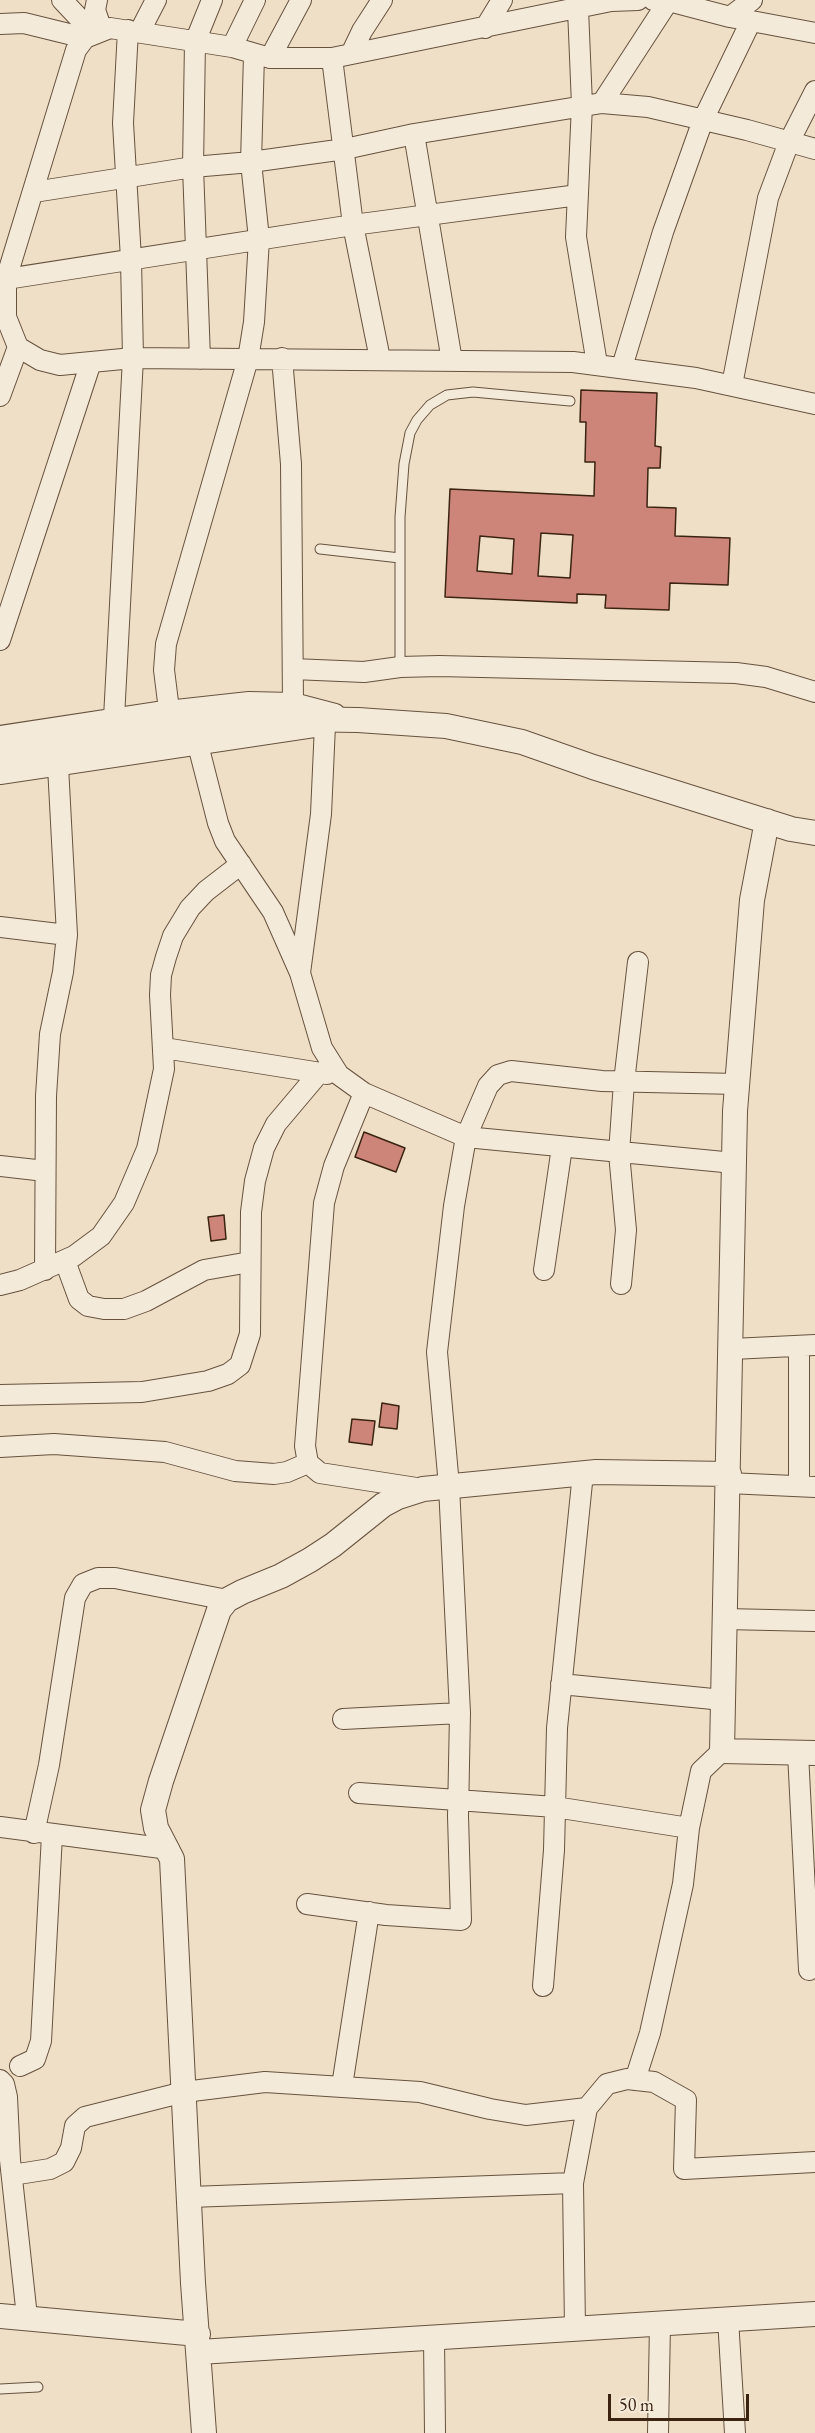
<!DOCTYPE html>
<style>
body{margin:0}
#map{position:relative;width:815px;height:2433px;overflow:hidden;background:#eedfc6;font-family:"EB Garamond",serif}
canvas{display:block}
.scale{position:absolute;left:608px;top:2394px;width:141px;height:27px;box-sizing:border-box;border:3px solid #3a2310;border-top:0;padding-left:8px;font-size:18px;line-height:21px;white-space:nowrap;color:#3a2310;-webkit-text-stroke:4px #f4eada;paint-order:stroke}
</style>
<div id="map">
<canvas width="815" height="2433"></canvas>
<div class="scale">50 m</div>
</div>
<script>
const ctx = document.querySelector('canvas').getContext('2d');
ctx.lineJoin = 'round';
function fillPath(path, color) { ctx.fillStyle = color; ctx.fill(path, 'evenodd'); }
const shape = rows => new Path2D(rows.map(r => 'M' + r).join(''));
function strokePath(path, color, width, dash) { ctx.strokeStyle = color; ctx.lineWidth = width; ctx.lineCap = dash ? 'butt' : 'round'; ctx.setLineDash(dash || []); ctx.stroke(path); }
const building = shape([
 [581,390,657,393,655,446,661,447,660,468,648,468,647,507,676,508,675,536,730,538,728,585,670,583,669,610,605,608,606,595,577,594,577,603,445,597,450,489,594,496,595,462,585,462,586,422,580,422,581,390],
 [541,533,573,535,570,578,538,576,541,533],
 [480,536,514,539,512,574,477,571,480,536],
 [364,1132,405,1148,396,1172,355,1157,364,1132],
 [224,1215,226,1239,211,1241,208,1217,224,1215],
 [382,1403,399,1406,397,1429,379,1427,382,1403],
 [352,1419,375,1421,372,1445,349,1442,352,1419]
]);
const service = shape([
 [320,549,400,558],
 [400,667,400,517,404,464,410,433,417,420,430,405,447,395,473,392,570,401],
 [0,2389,38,2387]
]);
const minor = shape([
 [62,0,94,34],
 [97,0,95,10,102,30],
 [653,0,669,1,730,17,815,33],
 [578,9,582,105,576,237,597,364],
 [730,17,752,0],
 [0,24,24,23,85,38],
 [485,28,502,0],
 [128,30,123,123,131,259,133,358,573,362,696,378,815,404],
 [140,31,156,0],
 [232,47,255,0],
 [351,54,362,31,382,0],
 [270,58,301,0],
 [332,58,353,225,380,359],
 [602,103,669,0],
 [414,134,452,361],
 [34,192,193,167,251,162,345,149,414,134,602,103,648,107,747,130,815,149],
 [0,280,353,225,578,195],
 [282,358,291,464,293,703],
 [200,359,193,167,195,42,212,0],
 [622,367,663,232,703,120,751,21],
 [732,385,768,198,789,142,815,91],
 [0,396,18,347],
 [0,640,91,362],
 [293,669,364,672,400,667,439,666,736,673,766,677,815,692],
 [169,710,164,670,166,644,248,359,254,322,259,239,251,162,254,55],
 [114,718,133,358,60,365,40,360,18,347,6,317,6,279,76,50,85,38,110,28,232,47,270,58,332,58,611,1,638,0],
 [0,736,158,712,249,702,293,703,335,714],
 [198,745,218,823,225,841,273,912,300,973,322,1048,339,1075,364,1093,466,1137,734,1163],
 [0,774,314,727],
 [0,927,67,935],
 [300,973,321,814,325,725],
 [164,1048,327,1074],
 [364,1093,334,1166,324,1203,305,1446,308,1463,320,1473,423,1489],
 [0,1166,45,1171],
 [65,1261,79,1299,88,1306,104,1309,124,1309,146,1301,204,1270,250,1262],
 [45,1270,46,1096,50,1034,63,972,67,935,58,766],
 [544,1270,562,1147],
 [621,1284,626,1230,619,1153,624,1082,638,962],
 [0,1285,20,1280,74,1256,101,1236,124,1203,147,1149,164,1069,160,995,161,975,166,957,173,936,190,908,206,891,241,864],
 [732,1349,815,1345],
 [0,1395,142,1392,208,1381,228,1374,240,1365,250,1334,251,1212,255,1181,264,1148,276,1124,319,1073],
 [0,1447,54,1444,165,1452,235,1471,274,1474,287,1472,308,1463],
 [728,1483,815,1487],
 [799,1486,799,1346],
 [725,1619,815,1621],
 [561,1684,723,1700],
 [343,1719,460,1713],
 [798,1753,809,1970],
 [359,1793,555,1807,689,1828,701,1771,722,1751],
 [0,1827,169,1849],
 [34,1833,49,1765,75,1598,83,1584,98,1578,115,1578,227,1600],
 [307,1904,386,1915,461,1920,458,1816,460,1713,449,1486,437,1352,454,1206,466,1137,488,1086,498,1075,511,1071,602,1081,737,1084],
 [543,1986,554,1850,557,1728,583,1473],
 [20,2066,35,2059,41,2041,52,1835],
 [0,2080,4,2084,7,2097,10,2160,27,2317],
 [635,2080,650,2033,683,1884,689,1828],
 [342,2086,369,1912],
 [587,2108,607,2084,627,2079,654,2082,686,2100,684,2169,815,2162],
 [12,2175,50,2169,64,2162,71,2148,75,2126,85,2117,184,2092,265,2082,420,2092,490,2109,526,2115,587,2108,573,2183,190,2197],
 [573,2183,575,2329],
 [728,2319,735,2433],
 [434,2337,435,2433],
 [658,2433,660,2324]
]);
const tertiary = shape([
 [0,754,195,725,293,719,358,720,446,726,522,742,593,767,791,829,815,833],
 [767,821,752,900,735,1111,722,1751,815,1753],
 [0,2316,198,2334],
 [199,2352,815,2314],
 [204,2433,193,2283,172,1859,156,1828,153,1810,161,1781,219,1610,227,1600,242,1592,281,1576,310,1560,333,1545,383,1505,398,1497,423,1489,596,1472,729,1474]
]);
fillPath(building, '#cd857a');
strokePath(building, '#3a2310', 1.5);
strokePath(service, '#67523e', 11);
strokePath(minor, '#67523e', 22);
strokePath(tertiary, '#67523e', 26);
strokePath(service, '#f4eada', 9);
strokePath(minor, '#f4eada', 20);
strokePath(tertiary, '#f4eada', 24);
</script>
